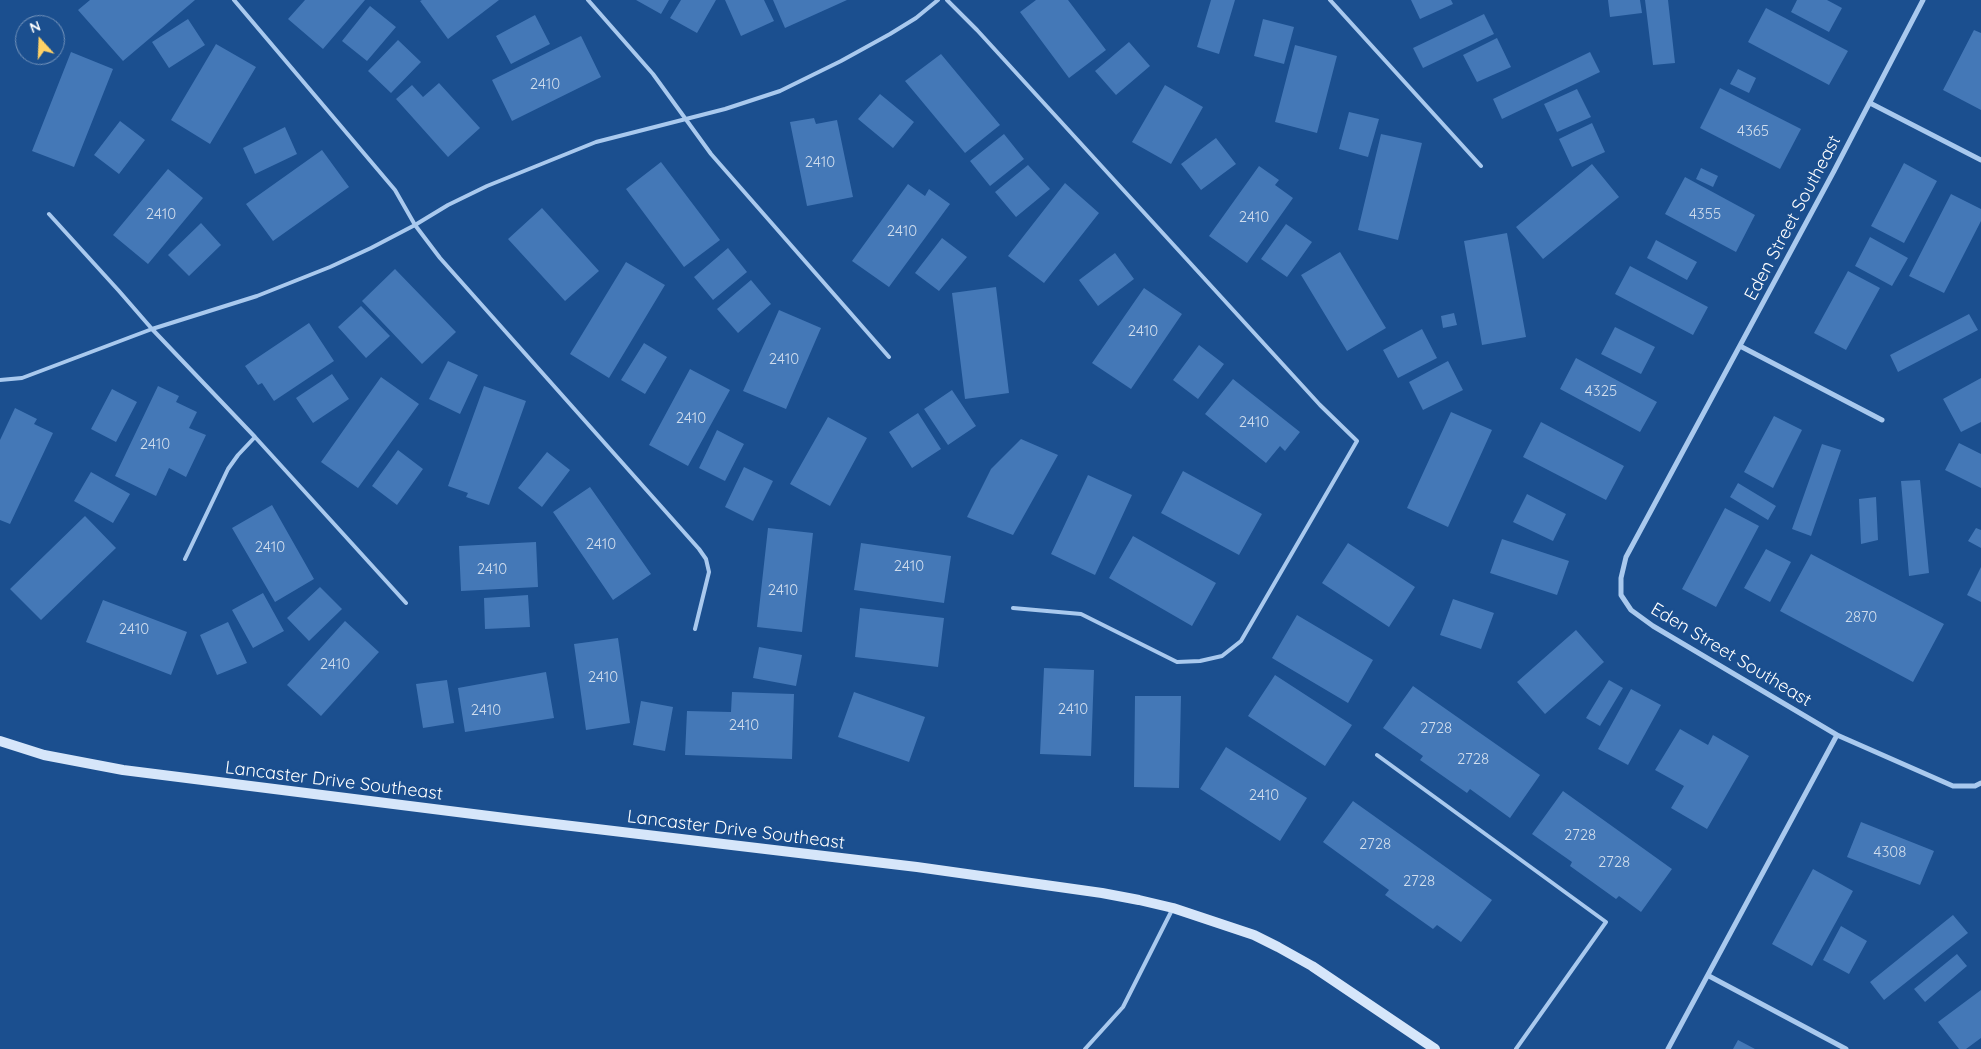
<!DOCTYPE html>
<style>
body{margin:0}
#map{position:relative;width:1981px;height:1049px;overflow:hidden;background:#1b4f8f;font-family:Quicksand,sans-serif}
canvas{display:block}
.north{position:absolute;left:15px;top:15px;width:50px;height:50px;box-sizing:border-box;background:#1b4f8f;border:1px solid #7695bc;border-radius:50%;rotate:340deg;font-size:14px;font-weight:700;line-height:20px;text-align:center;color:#fff}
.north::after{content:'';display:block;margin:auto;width:18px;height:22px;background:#ffd166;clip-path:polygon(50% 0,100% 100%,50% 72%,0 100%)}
</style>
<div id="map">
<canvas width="1981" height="1049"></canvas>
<div class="north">N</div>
</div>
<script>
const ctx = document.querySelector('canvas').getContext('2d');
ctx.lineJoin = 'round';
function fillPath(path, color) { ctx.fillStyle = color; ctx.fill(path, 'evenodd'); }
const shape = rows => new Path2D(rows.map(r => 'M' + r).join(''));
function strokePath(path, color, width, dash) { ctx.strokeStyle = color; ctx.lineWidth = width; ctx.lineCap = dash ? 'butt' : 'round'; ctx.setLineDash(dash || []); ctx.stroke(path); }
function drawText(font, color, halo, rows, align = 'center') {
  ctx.font = font + ' Quicksand,sans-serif'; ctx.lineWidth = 5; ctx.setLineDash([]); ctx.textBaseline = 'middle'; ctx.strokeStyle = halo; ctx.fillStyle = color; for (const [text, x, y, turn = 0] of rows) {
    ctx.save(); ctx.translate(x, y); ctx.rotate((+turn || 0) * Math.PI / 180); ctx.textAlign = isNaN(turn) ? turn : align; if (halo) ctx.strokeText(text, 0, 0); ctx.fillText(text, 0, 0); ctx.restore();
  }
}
const building = shape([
 [90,0,195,0,123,61,78,10],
 [305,0,365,0,323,49,288,19],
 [422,0,499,0,448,39,420,1],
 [636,0,669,0,661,14],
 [681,0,716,0,697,33,670,18],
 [725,0,764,0,774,21,741,36],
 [773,0,847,0,785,28],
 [1036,0,1068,0,1106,50,1069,78,1020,12],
 [1211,0,1235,0,1219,54,1197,47],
 [1411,0,1451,0,1453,4,1420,19],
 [1608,0,1640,0,1642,13,1610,17],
 [1645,0,1668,0,1675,63,1653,65],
 [1797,0,1827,0,1842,8,1829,32,1791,12],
 [370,6,396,27,367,61,342,41],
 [1766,8,1848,51,1829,85,1748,42],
 [1484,14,1494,34,1423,68,1413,48],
 [535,15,550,44,511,64,496,36],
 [188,19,205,45,169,68,152,42],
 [1263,19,1294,27,1284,64,1254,56],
 [1974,30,1981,33,1981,110,1943,90],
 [581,36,601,77,512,121,492,80],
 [1497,38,1511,67,1477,82,1463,55],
 [398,40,421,62,391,93,368,71],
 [1129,42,1150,66,1116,95,1095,71],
 [216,44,256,67,210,144,171,120],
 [1295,45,1337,56,1317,133,1275,122],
 [71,52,113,69,74,167,32,151],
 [1590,52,1600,72,1502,119,1493,99],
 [941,54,1000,125,965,153,905,81],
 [1738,69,1756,78,1749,93,1730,84],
 [439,83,480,128,448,157,396,99,412,85,423,97],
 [1165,85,1203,107,1171,164,1132,142],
 [1720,88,1801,129,1780,169,1700,128],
 [1577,89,1591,117,1557,132,1544,104],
 [880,94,914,122,893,148,858,119],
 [1349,112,1379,119,1368,157,1339,149],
 [814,118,816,124,837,120,853,197,807,206,790,122],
 [120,121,145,140,119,174,94,155],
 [1592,123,1605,152,1572,167,1559,139],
 [285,127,297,154,255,174,243,148],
 [1004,134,1024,159,990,186,970,161],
 [1381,134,1422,143,1398,240,1358,230],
 [1216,138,1236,164,1201,190,1181,164],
 [322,150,349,187,273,241,246,204],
 [661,162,720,240,684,267,626,189],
 [1904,163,1937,181,1904,243,1871,226],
 [1592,164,1619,197,1543,259,1516,227],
 [1028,165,1050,189,1016,217,995,192],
 [1259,166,1279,180,1275,185,1293,198,1247,263,1209,236],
 [1701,168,1718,176,1713,187,1696,179],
 [168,169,203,198,148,264,113,235],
 [1685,177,1755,215,1736,252,1665,214],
 [1065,183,1099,213,1044,283,1008,256],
 [908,184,925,196,929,189,950,204,889,287,852,261],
 [1951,194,1981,209,1981,221,1944,293,1909,276],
 [542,208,599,271,565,301,508,239],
 [201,223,221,245,189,276,168,255],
 [1286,224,1312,242,1287,277,1261,259],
 [1507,233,1526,337,1482,345,1464,241],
 [1870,237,1908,258,1892,286,1855,266],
 [942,238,967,257,939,291,915,273],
 [1656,240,1697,262,1687,280,1647,258],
 [728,248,747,272,713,300,694,277],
 [1340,252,1386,328,1347,351,1301,275],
 [1115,253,1134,279,1098,306,1079,280],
 [626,262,665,285,609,378,570,354],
 [1630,266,1708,307,1693,335,1615,294],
 [395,269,456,332,422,364,362,301],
 [1848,271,1880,288,1846,350,1814,333],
 [751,280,771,304,738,333,717,309],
 [996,287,1009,393,965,399,952,293],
 [1144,288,1182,314,1131,389,1092,363],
 [361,306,390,336,366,358,338,327],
 [779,310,821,328,786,409,743,391],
 [1454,313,1457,325,1443,328,1441,316],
 [1969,314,1978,330,1898,372,1890,355],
 [309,323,334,361,274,401,262,383,258,385,245,366],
 [1615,327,1655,347,1641,374,1601,354],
 [1422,329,1437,358,1398,378,1383,350],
 [644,343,667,357,645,394,621,380],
 [1199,345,1224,364,1198,399,1173,380],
 [1576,358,1657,402,1640,432,1560,389],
 [448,361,478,375,460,414,429,399],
 [1448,361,1463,390,1423,410,1409,382],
 [690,369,730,390,688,466,649,445],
 [332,374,349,399,313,423,296,398],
 [381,377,419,404,358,488,321,462],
 [1981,378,1981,422,1961,432,1943,399],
 [1233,379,1300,432,1285,451,1280,446,1266,463,1205,414],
 [158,386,179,396,176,402,197,412,189,428,206,435,186,477,169,468,156,496,115,476],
 [484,386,526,401,489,505,466,497,468,493,448,486],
 [112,389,137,402,116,442,91,429],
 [952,390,976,426,948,445,924,409],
 [15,408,37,419,34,424,53,433,10,524,0,520,0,440],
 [1451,412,1492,430,1448,527,1407,508],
 [918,413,941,449,912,468,889,432],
 [1774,416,1802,430,1773,488,1744,472],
 [828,417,867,438,830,506,790,484],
 [1541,422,1624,466,1606,500,1523,457],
 [717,430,744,444,725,481,699,468],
 [1021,439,1058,455,1013,535,967,517,991,469],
 [1959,443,1981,454,1981,488,1945,470],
 [1822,444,1841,450,1811,536,1792,529],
 [398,450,423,469,397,505,372,486],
 [547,452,570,470,542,507,518,488],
 [744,467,773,481,753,521,725,507],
 [1183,471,1262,514,1239,555,1161,513],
 [91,472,130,494,113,523,74,501],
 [1088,475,1132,495,1095,575,1051,554],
 [1920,480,1929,573,1909,576,1901,481],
 [1738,483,1776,506,1768,520,1730,497],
 [590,487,651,574,613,600,553,512],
 [1527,494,1566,514,1553,541,1513,522],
 [1876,497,1878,540,1861,544,1859,499],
 [272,505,314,579,275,602,232,528],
 [1725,508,1759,526,1716,607,1682,589],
 [85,516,116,548,41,620,10,589],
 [768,528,813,533,802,632,757,627],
 [1976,528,1981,530,1981,548,1968,541],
 [1133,536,1216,583,1192,626,1109,578],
 [1502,539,1569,561,1557,595,1490,573],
 [536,542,538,587,461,591,459,546],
 [861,543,951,556,944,603,854,590],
 [1348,543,1415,587,1389,627,1322,583],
 [1766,549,1791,562,1770,602,1744,588],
 [1811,554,1944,624,1913,682,1780,611],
 [1981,567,1981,602,1967,595],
 [320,587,342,609,309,641,287,618],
 [263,593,284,631,253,648,232,610],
 [528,595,530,627,485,629,484,598],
 [1453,599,1494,613,1481,649,1440,635],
 [103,600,187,632,171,675,86,642],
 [860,608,944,618,938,667,855,657],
 [1297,615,1373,660,1348,703,1272,658],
 [345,621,379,652,321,716,287,685],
 [228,622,247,663,217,675,200,635],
 [1576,630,1604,662,1545,714,1517,682],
 [618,638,630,723,586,730,574,644],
 [759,647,802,655,796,686,753,678],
 [1044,668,1094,670,1091,756,1040,754],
 [546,672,554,718,465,732,458,688],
 [1275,675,1352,725,1325,766,1248,716],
 [447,680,454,723,423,728,416,684],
 [1609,680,1623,688,1600,726,1586,718],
 [1413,686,1540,775,1510,818,1470,789,1467,793,1420,760,1423,756,1383,728],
 [1631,689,1661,705,1628,765,1598,749],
 [732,692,794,694,792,759,685,755,687,711,731,712],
 [854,692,925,717,909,762,838,737],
 [1135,696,1181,696,1179,788,1134,787],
 [641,701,673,707,665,751,633,745],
 [1680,729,1708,745,1713,735,1749,756,1707,829,1671,808,1684,786,1655,770],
 [1226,747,1307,798,1280,841,1200,789],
 [1563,791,1672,869,1641,912,1619,896,1616,899,1570,866,1572,862,1532,834],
 [1353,801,1492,900,1461,942,1437,925,1433,929,1385,895,1389,890,1323,842],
 [1861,822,1934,851,1920,885,1847,857],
 [1813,869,1853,891,1812,966,1772,944],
 [1953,915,1968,933,1884,1000,1870,982],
 [1841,926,1867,941,1849,974,1823,960],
 [1957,954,1967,966,1925,1002,1914,989],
 [1981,990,1981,1038,1966,1049,1959,1049,1938,1022],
 [1738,1040,1755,1049,1733,1049]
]);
const lane = shape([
 [234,0,395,190,415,225,440,258,699,549,706,559,709,572,695,629],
 [588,0,653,74,711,154,889,357],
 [947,0,977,30,1320,405,1357,441,1241,641,1222,656,1200,661,1177,662,1081,614,1013,608],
 [1330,0,1481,166],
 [49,214,119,291,152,329,255,437,406,603],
 [0,380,22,378,152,329,257,296,330,267,371,248,415,225,448,205,487,186,596,142,725,109,780,91,841,61,890,34,916,18,938,0],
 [185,559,228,469,238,455,255,437],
 [1377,755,1606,922,1516,1049],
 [1085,1049,1123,1007,1173,908]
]);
const street = shape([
 [1870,103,1981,160],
 [1740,346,1882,420],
 [1837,735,1953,786,1975,786,1981,783],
 [1709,976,1846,1049],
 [1668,1049,1837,735,1653,626,1631,610,1621,595,1621,578,1626,557,1834,171,1923,0]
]);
const secondary = shape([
 [0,741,44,755,123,770,521,820,917,867,1102,893,1139,900,1173,908,1254,935,1278,947,1312,966,1435,1049]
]);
const numberNames = [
 ["2410",545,84],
 ["4365",1753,131],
 ["2410",820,162],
 ["2410",161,214],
 ["4355",1705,214],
 ["2410",1254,217],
 ["2410",902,231],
 ["2410",1143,331],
 ["2410",784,359],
 ["4325",1601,391],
 ["2410",691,418],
 ["2410",1254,422],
 ["2410",155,444],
 ["2410",601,544],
 ["2410",270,547],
 ["2410",909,566],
 ["2410",492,569],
 ["2410",783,590],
 ["2870",1861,617],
 ["2410",134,629],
 ["2410",335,664],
 ["2410",603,677],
 ["2410",1073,709],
 ["2410",486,710],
 ["2410",744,725],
 ["2728",1436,728],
 ["2728",1473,759],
 ["2410",1264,795],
 ["2728",1580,835],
 ["2728",1375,844],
 ["4308",1890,852],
 ["2728",1614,862],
 ["2728",1419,881]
];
const streetNames = [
 ["Eden Street Southeast",1793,218,-62],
 ["Eden Street Southeast",1731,655,31],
 ["Lancaster Drive Southeast",334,781,7],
 ["Lancaster Drive Southeast",736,830,7]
];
fillPath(building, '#4478b7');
strokePath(lane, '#a9c9ee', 4);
strokePath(street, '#a9c9ee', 5);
strokePath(secondary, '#d6e6fa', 10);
drawText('15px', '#d0dded', null, numberNames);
drawText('18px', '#fff', '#1b4f8f', streetNames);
</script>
